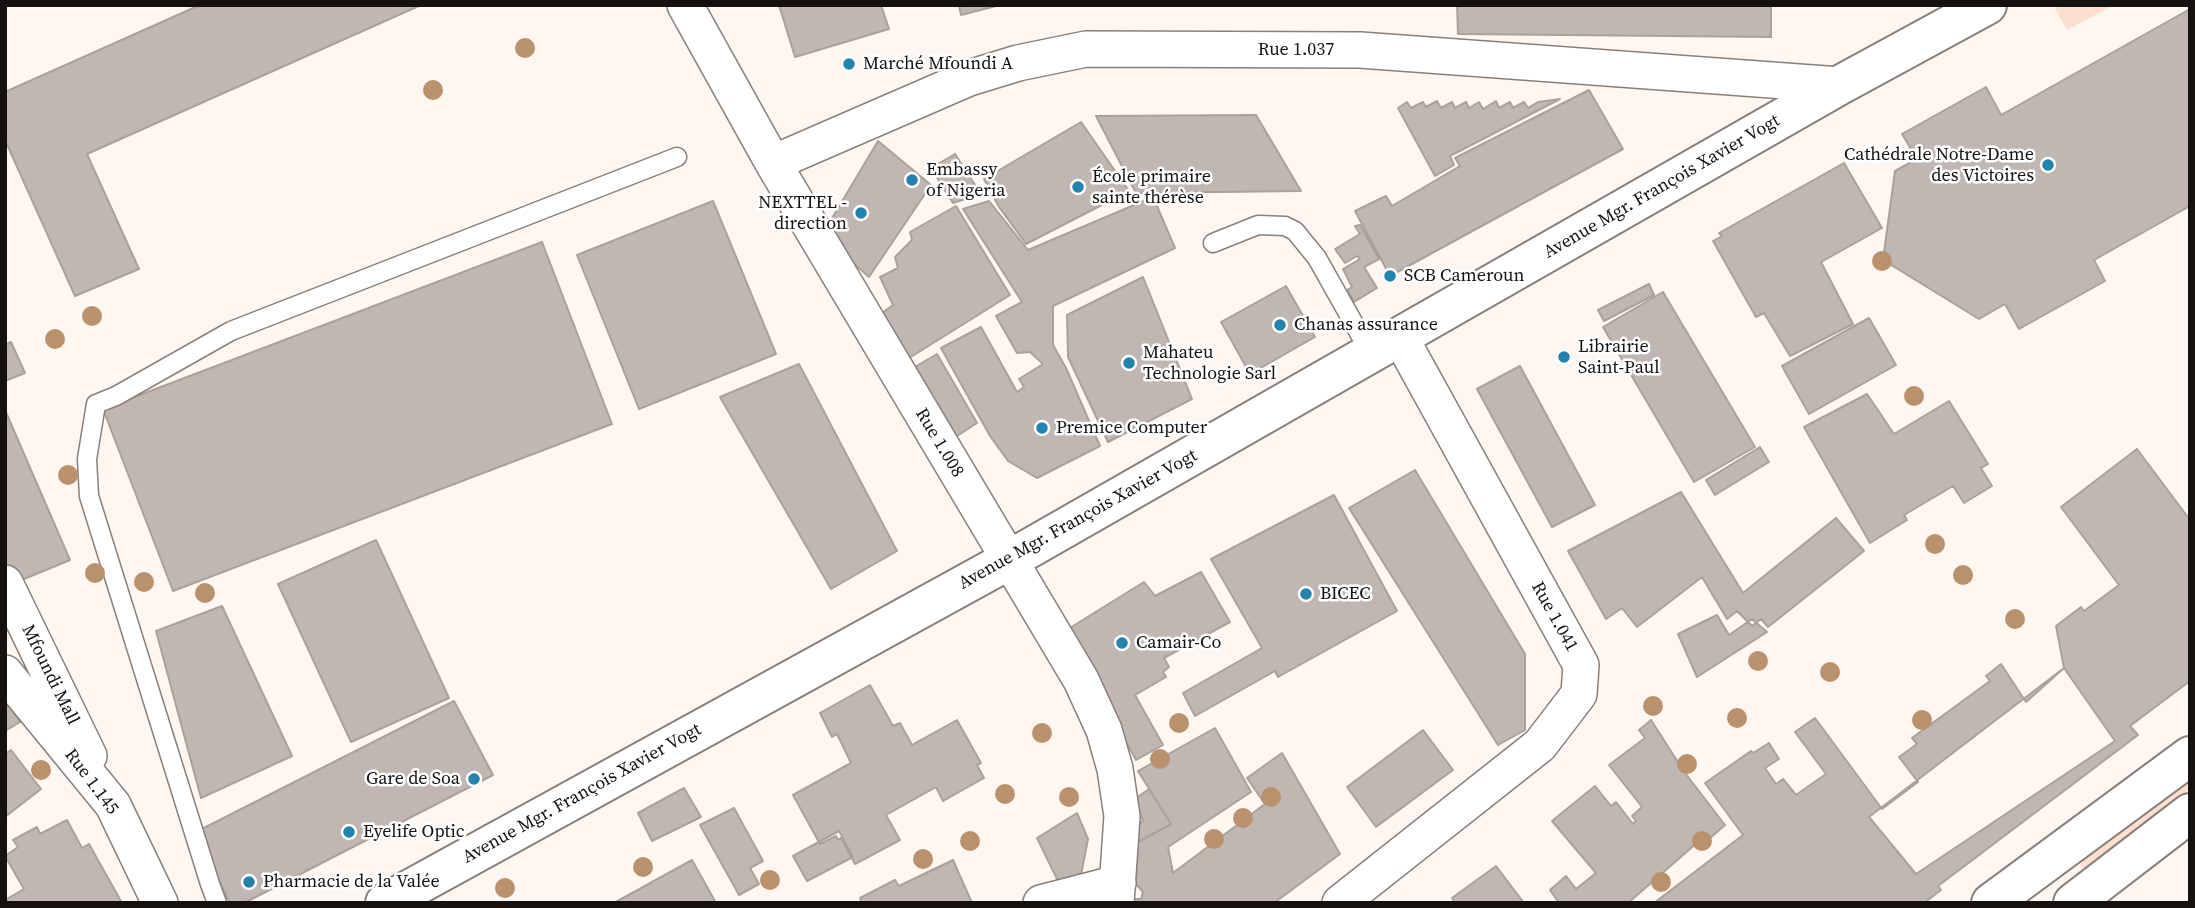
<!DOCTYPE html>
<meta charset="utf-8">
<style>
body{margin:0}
#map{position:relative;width:2195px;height:908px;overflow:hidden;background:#fef6f1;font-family:"Source Serif 4",serif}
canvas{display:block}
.frame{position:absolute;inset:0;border:7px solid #14110f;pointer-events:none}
</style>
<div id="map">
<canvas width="2195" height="908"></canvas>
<div class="frame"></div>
</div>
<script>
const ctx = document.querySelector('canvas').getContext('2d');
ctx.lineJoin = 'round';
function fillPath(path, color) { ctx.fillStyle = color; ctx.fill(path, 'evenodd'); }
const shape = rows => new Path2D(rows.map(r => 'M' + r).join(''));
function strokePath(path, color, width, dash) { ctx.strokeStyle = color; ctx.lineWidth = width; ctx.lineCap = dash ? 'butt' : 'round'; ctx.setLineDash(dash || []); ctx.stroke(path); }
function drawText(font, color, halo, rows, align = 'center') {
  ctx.font = font + ' "Source Serif 4",serif'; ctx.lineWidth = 5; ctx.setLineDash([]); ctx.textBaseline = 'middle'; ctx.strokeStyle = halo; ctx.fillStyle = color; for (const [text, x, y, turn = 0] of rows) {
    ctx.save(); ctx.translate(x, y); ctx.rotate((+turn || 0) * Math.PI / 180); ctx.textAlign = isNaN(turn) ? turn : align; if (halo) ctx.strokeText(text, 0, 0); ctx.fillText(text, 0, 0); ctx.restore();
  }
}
const green = shape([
 [2062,5,2114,5,2067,30,2055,9],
 [2190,778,2190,789,2086,868,2081,867,2081,860]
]);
const building = shape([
 [200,5,421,5,87,154,139,269,75,296,5,140,5,92,200,5],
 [779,5,881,5,889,29,795,57,779,5],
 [959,5,1000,5,961,15,959,5],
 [1457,5,1771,5,1771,37,1458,34,1457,5],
 [2190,9,2190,206,2094,260,2105,281,2019,329,2005,304,1979,319,1883,260,1895,171,1917,159,1902,134,1986,87,2001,115,2190,9],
 [1589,90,1623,149,1390,276,1355,211,1386,196,1392,206,1460,166,1455,158,1589,90],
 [1560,99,1450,156,1454,165,1435,176,1398,108,1407,102,1411,108,1423,102,1426,107,1437,101,1441,108,1452,102,1455,108,1466,102,1469,108,1479,102,1483,109,1496,101,1499,108,1510,102,1513,108,1524,102,1528,108,1538,102,1560,99],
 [1256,115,1301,191,1136,193,1096,116,1256,115],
 [1081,122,1129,191,1026,244,999,207,984,179,1081,122],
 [878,141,931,185,869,277,822,235,878,141],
 [955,154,981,194,953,203,931,168,955,154],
 [1844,163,1882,228,1821,262,1853,324,1790,356,1764,313,1756,317,1713,241,1722,236,1719,233,1844,163],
 [1153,197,1175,248,1053,306,1053,345,1066,368,1100,446,1037,478,1008,461,990,436,941,348,981,327,1017,392,1024,387,1019,379,1043,364,1030,352,1017,353,996,316,1022,302,963,209,989,201,1028,250,1153,197],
 [713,201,776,354,639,409,577,255,713,201],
 [956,206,1010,295,898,365,871,321,893,305,880,277,898,268,895,257,912,240,910,232,956,206],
 [1360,225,1379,259,1364,267,1377,288,1354,302,1347,290,1352,287,1343,269,1360,259,1357,256,1345,263,1335,249,1360,234,1355,226,1360,225],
 [542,242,612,424,173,591,103,409,542,242],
 [1143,277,1192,399,1108,442,1068,357,1067,315,1143,277],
 [1649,284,1654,295,1604,321,1598,310,1649,284],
 [1286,286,1315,337,1250,374,1221,322,1286,286],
 [1663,292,1755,447,1694,482,1603,327,1663,292],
 [1869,318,1896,365,1809,414,1782,366,1869,318],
 [11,342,25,373,5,381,5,345,11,342],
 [937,354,977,423,948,442,908,371,937,354],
 [799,364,897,551,831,589,720,397,799,364],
 [1520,366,1595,505,1552,527,1477,389,1520,366],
 [1867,394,1894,434,1949,401,1988,464,1981,468,1992,486,1964,503,1953,486,1904,515,1907,520,1870,543,1804,427,1867,394],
 [5,410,70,560,12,584,5,569,5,410],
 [1760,447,1769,462,1715,495,1706,480,1760,447],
 [2137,449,2190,520,2190,681,2130,726,2138,735,1938,886,1941,890,1924,903,1654,903,1743,835,1705,783,1751,751,1753,753,1769,743,1779,759,1765,768,1776,784,1783,779,1796,795,1826,774,1795,732,1815,718,1882,809,1918,782,1899,757,1917,744,1912,738,1990,681,1986,676,2001,664,2026,702,2064,668,2056,626,2081,607,2084,611,2119,585,2061,507,2137,449],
 [1415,470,1525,654,1525,730,1498,745,1349,508,1415,470],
 [1681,492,1743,593,1836,518,1864,551,1768,627,1761,619,1752,626,1737,611,1727,619,1702,577,1637,627,1622,608,1606,619,1568,551,1681,492],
 [1334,495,1397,611,1278,677,1275,671,1195,716,1183,693,1262,648,1211,559,1334,495],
 [376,540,449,698,351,742,278,584,376,540],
 [1201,572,1230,622,1164,658,1169,667,1163,672,1166,677,1135,695,1163,745,1136,760,1065,631,1144,582,1155,596,1201,572],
 [222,606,292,756,201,798,156,631,222,606],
 [1717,615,1729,635,1752,619,1767,632,1697,677,1678,634,1717,615],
 [2064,668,2115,741,1916,874,1869,817,2064,668],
 [870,685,893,726,900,723,912,745,957,720,981,763,977,765,984,778,943,801,936,787,886,815,900,840,855,864,841,838,838,840,836,836,820,844,793,795,851,763,837,734,832,737,820,713,870,685],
 [5,699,20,722,5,731,5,699],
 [454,701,493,775,244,903,230,903,194,833,454,701],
 [1651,720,1685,773,1725,825,1709,839,1706,835,1628,903,1559,903,1550,890,1566,876,1576,889,1596,873,1552,821,1595,786,1611,806,1616,802,1633,824,1636,821,1632,816,1642,807,1609,765,1645,738,1639,730,1651,720],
 [1215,728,1251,792,1168,847,1173,873,1265,804,1247,778,1282,753,1340,854,1274,903,1133,903,1133,899,1141,899,1143,892,1136,884,1138,842,1171,824,1138,771,1215,728],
 [1423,730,1453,770,1376,827,1347,787,1423,730],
 [11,750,41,789,5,817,5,754,11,750],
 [684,788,701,817,652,841,638,813,684,788],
 [1149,789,1171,824,1138,842,1138,824,1143,821,1135,799,1149,789],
 [734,808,763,861,750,868,759,884,739,895,700,825,734,808],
 [1077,813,1088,839,1081,875,1059,883,1037,838,1077,813],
 [67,820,82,848,89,844,122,903,5,903,5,900,24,889,5,856,18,847,13,840,37,827,40,834,67,820],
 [839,831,853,857,807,881,793,856,839,831],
 [692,860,716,903,614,903,692,860],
 [953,860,972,903,862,903,860,898,895,880,899,886,953,860],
 [1496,866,1524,903,1455,903,1452,898,1496,866]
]);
const service = shape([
 [1213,243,1258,225,1285,226,1295,231,1317,258,1371,354],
 [217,903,210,884,89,496,87,459,96,404,116,396,231,331,677,157]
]);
const minor = shape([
 [685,5,773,163,1081,680,1104,730,1115,769,1122,816,1116,903],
 [773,163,969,78,1018,63,1086,49,1360,50,1840,85],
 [5,583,89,756],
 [5,673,113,805,160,903],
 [1041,903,1118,883],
 [1340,903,1540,745,1579,694,1581,665,1400,337]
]);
const secondary = shape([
 [385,903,1009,560,1840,85,1987,5],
 [1991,903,2190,756],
 [2073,903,2190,813]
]);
const trees = [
 [525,48],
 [433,90],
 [1882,261],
 [92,316],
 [55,339],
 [1914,396],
 [68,475],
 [1935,544],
 [95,573],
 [1963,575],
 [144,582],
 [205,593],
 [2015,619],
 [1758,661],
 [1830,672],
 [1653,706],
 [1737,718],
 [1922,720],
 [1179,723],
 [1042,733],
 [1160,759],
 [1687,764],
 [41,770],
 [1005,794],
 [1069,797],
 [1271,797],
 [1243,818],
 [1214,839],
 [970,841],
 [1702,841],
 [923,859],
 [643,867],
 [770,880],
 [1661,882],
 [505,888]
];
const markers = [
 [849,64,7,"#2283af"],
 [2048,165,7,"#2283af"],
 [912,180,7,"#2283af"],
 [1078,187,7,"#2283af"],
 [861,213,7,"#2283af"],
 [1390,276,7,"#2283af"],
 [1280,325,7,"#2283af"],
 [1564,357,7,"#2283af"],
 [1129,363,7,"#2283af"],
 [1042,428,7,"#2283af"],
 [1306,594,7,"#2283af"],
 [1122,643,7,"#2283af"],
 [474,779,7,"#2283af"],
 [349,832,7,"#2283af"],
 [249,882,7,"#2283af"]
];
const streetNames = [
 ["Rue 1.037",1296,50],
 ["Avenue Mgr. François Xavier Vogt",1662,187,-30],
 ["Rue 1.008",939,443,59],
 ["Avenue Mgr. François Xavier Vogt",1078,520,-29],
 ["Rue 1.041",1554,617,61],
 ["Mfoundi Mall",50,675,64],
 ["Rue 1.145",91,782,53],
 ["Avenue Mgr. François Xavier Vogt",582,794,-29]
];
const poiNames = [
 ["Marché Mfoundi A",863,64],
 ["Cathédrale Notre-Dame",2034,155,"right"],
 ["des Victoires",2034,176,"right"],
 ["Embassy",926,170],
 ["of Nigeria",926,191],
 ["École primaire",1092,177],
 ["sainte thérèse",1092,198],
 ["NEXTTEL -",847,203,"right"],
 ["direction",847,224,"right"],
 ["SCB Cameroun",1404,276],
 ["Chanas assurance",1294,325],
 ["Librairie",1578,347],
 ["Saint-Paul",1578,368],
 ["Mahateu",1143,353],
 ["Technologie Sarl",1143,374],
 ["Premice Computer",1056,428],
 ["BICEC",1320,594],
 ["Camair-Co",1136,643],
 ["Gare de Soa",460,779,"right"],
 ["Eyelife Optic",363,832],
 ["Pharmacie de la Valée",263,882]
];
fillPath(green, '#fbdfcf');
fillPath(building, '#c1b7b2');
strokePath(building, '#aaa19b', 2);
strokePath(service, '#89807a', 21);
strokePath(minor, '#89807a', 38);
strokePath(secondary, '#89807a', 42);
strokePath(service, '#fff', 18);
strokePath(minor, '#fff', 35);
strokePath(secondary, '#fff', 38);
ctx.fillStyle = '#ba916d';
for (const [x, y] of trees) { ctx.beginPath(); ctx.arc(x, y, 10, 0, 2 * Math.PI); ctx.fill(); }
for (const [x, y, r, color] of markers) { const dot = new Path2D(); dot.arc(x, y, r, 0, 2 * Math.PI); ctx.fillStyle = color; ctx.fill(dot); strokePath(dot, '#fff', 2.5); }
drawText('18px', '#14110f', '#fff', streetNames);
drawText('18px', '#14110f', '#fff', poiNames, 'left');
</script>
